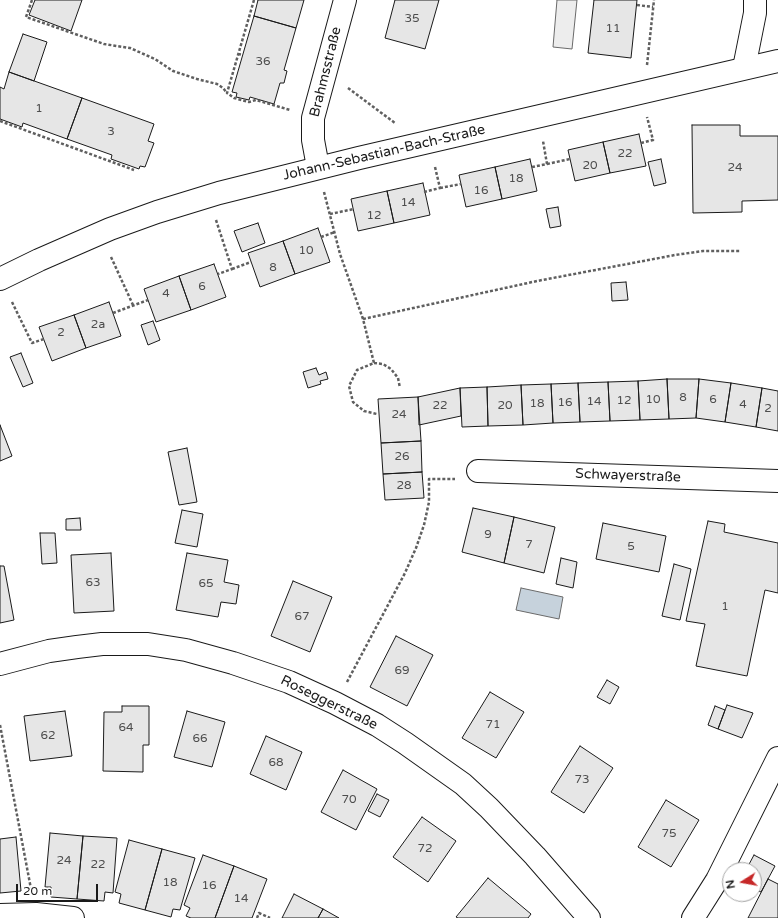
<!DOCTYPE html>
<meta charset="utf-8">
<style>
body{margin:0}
#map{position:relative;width:778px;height:918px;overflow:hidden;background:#fff;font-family:"Varela Round",sans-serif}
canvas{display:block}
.north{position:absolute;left:722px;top:862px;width:40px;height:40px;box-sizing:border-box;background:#fff;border:1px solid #a3a3a3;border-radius:50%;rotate:259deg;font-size:11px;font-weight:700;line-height:16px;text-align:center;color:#1a1a1a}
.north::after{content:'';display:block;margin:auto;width:14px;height:18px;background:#c62828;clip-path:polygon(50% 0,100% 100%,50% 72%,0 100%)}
.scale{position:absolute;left:16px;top:884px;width:82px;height:18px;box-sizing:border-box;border:2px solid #1a1a1a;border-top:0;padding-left:5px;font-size:12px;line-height:14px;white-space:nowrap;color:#1a1a1a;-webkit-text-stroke:3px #fff;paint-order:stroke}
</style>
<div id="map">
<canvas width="778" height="918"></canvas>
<div class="north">N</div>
<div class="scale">20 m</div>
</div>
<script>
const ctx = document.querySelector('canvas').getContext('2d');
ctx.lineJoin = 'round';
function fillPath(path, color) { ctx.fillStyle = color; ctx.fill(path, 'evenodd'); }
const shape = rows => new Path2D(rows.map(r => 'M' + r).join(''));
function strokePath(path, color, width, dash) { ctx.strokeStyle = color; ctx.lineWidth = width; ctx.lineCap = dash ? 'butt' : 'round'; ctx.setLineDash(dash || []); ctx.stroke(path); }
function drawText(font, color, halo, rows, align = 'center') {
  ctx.font = font + ' "Varela Round",sans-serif'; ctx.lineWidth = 3; ctx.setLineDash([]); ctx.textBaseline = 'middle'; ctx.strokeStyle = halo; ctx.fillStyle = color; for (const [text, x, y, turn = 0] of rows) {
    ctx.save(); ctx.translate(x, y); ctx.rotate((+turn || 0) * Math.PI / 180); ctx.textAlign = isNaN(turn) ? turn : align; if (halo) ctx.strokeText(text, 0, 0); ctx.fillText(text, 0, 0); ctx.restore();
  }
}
const parking = shape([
 [557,0,577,0,572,49,553,47,557,0]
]);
const water = shape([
 [521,588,563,597,559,619,516,610,521,588]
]);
const building = shape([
 [35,0,82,0,71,31,29,15,35,0],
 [258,0,304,0,296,28,254,16,258,0],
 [395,0,439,0,425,49,385,38,395,0],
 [594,0,637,0,631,58,588,53,594,0],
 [254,16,296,28,284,70,287,71,284,83,280,83,274,104,250,97,249,100,236,97,237,93,232,92,254,16],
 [23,34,47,42,34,81,9,72,23,34],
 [9,72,82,98,67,139,23,123,22,127,0,119,0,87,4,89,9,72],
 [82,98,154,124,148,141,154,143,145,167,140,166,139,169,111,159,112,155,67,139,82,98],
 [692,125,740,125,740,136,778,136,778,200,742,201,742,212,693,213,692,125],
 [639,134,646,166,610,173,603,142,639,134],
 [603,142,610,173,575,181,568,150,603,142],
 [530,159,537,191,502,199,495,167,530,159],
 [661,159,666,183,654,186,648,162,661,159],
 [495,167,502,199,466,207,459,175,495,167],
 [423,183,430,215,394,223,387,191,423,183],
 [387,191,394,223,358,231,351,199,387,191],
 [558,207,561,226,550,228,546,209,558,207],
 [258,223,265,243,242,252,234,231,258,223],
 [318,228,330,262,295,274,283,241,318,228],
 [283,241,295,274,260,287,248,253,283,241],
 [214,264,226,297,191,310,179,276,214,264],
 [179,276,191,310,156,322,144,289,179,276],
 [626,282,628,300,612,301,611,283,626,282],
 [109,302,121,336,86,348,74,315,109,302],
 [74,315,86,348,52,361,39,327,74,315],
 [153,321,160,340,148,345,141,325,153,321],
 [21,353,33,383,23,387,10,357,21,353],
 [316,368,319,375,326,372,328,379,320,381,321,384,308,388,303,372,316,368],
 [667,379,669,419,640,420,638,381,667,379],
 [667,379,699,379,696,418,669,419,667,379],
 [699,379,731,383,725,422,696,418,699,379],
 [638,381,640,420,610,421,608,382,638,381],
 [608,382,610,421,580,422,578,383,608,382],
 [578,383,580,422,553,423,551,384,578,383],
 [731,383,762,388,756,427,725,422,731,383],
 [551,384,553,423,523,425,521,385,551,384],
 [521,385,523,425,488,426,487,387,521,385],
 [487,387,488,426,462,427,460,388,487,387],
 [460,388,461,416,419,425,418,397,460,388],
 [762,388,778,391,778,431,756,427,762,388],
 [418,397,421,441,381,443,378,399,418,397],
 [0,425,12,456,0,461,0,425],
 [421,441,422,472,383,474,381,443,421,441],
 [187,448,197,502,179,505,168,452,187,448],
 [422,472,424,498,385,500,383,474,422,472],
 [473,508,514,517,504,563,462,552,473,508],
 [182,510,203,514,197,547,175,543,182,510],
 [514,517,555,527,544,573,504,563,514,517],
 [80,518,81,530,66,530,66,519,80,518],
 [708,521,725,524,724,532,778,543,778,593,765,590,747,676,696,666,705,624,686,621,708,521],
 [603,523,666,536,659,572,596,559,603,523],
 [40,533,55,533,57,563,42,564,40,533],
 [111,553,114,611,74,613,71,555,111,553],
 [187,553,228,560,224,582,239,585,236,604,221,602,218,617,176,610,187,553],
 [561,558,577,562,573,588,556,584,561,558],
 [674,564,691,569,680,620,662,616,674,564],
 [0,566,4,566,14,620,0,623,0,566],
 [293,581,332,597,310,652,271,636,293,581],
 [396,636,433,655,407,706,370,687,396,636],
 [607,680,619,687,610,704,597,697,607,680],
 [490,692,524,712,496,758,462,738,490,692],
 [727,705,753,713,742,738,718,729,727,705],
 [122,706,149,706,149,745,143,745,143,772,103,771,104,712,122,712,122,706],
 [715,706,725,710,718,729,708,725,715,706],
 [65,711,72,756,30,761,24,716,65,711],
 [187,711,225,722,212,767,174,757,187,711],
 [266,736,302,752,286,790,250,774,266,736],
 [580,746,613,768,584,813,551,792,580,746],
 [343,770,377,789,356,830,321,812,343,770],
 [377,794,389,800,380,817,368,811,377,794],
 [666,800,699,820,671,867,638,847,666,800],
 [422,817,456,841,428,882,393,857,422,817],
 [50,833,83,836,77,899,51,897,51,887,45,887,50,833],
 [83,836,117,838,113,893,105,892,104,901,77,899,83,836],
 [16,837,21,891,0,893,0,839,16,837],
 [129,840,162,849,145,910,119,903,121,894,115,892,129,840],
 [162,849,195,858,180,910,173,909,171,917,145,910,162,849],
 [203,855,234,866,215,918,191,918,186,916,190,908,184,905,203,855],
 [754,855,775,866,761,892,754,889,754,870,746,870,754,855],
 [234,866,267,879,252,918,215,918,234,866],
 [488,878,531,914,528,918,458,918,456,917,488,878],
 [768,879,778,884,778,918,748,918,768,879],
 [294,894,323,909,318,918,282,918,294,894],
 [323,909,339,918,318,918,323,909]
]);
const path = shape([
 [32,0,26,17,104,44,130,48,155,59,173,71,197,79,217,84,223,88,227,93],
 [254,0,227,93,234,98,249,102,256,100,290,110],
 [637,5,653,7],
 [238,54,243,55],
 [647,65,654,0],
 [348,88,395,123],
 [0,121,134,170],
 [641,143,653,140,647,117],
 [547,164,570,159],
 [532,167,547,164,543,141],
 [440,188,461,184],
 [324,192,340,254,363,319,374,363,357,370,349,386,353,402,364,411,377,414],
 [424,192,440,188,435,167],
 [330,214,354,209],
 [216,220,232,269,218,274],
 [321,237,335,232],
 [111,257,133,305],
 [232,269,251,262],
 [12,302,32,343,44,339],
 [113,313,148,300],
 [363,319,537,281,675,255,703,251,740,251],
 [374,363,383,364,391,369,398,378,400,388],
 [347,682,405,573,416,548,424,525,429,502,429,479,455,479],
 [0,725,31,889],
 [257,918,259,913,270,918]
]);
const minor = shape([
 [744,68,755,13,755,0],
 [318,167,313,140,313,118,345,0],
 [478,471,778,481],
 [0,664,49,651,77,647,102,644,148,644,186,650,233,663,289,682,335,703,377,725,405,743,463,784,489,808,535,856,589,918],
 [0,915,36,914,73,918],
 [693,918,717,880,778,758]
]);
const tertiary = shape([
 [0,279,39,260,110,229,157,212,219,193,359,158,778,61]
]);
const numberNames = [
 ["35",412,19],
 ["11",613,29],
 ["36",263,62],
 ["1",39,109],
 ["3",111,132],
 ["22",625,154],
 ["20",590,166],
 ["24",735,168],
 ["18",516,179],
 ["16",481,191],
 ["14",408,203],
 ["12",374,216],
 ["10",306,251],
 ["8",273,268],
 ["6",202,287],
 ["4",166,294],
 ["2a",98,325],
 ["2",61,333],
 ["8",683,398],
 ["10",653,400],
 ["6",713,400],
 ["12",624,401],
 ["14",594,402],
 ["16",565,403],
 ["18",537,404],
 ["4",743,405],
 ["22",440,406],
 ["20",505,406],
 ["2",768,409],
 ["24",399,415],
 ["26",402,457],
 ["28",404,486],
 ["9",488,535],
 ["7",529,545],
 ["5",631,547],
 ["63",93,583],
 ["65",206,584],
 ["1",725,607],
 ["67",302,617],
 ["69",402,671],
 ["71",493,725],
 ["64",126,728],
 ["62",48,736],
 ["66",200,739],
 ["68",276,763],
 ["73",582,780],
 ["70",349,800],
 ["75",669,834],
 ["72",425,849],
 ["24",64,861],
 ["22",98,865],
 ["18",170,883],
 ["16",209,886],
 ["14",241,899]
];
const streetNames = [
 ["Brahmsstraße",326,72,-76],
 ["Johann-Sebastian-Bach-Straße",384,153,-13],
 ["Schwayerstraße",628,476,2],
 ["Roseggerstraße",329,703,26]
];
fillPath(parking, '#ededed');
strokePath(parking, '#6a6a6a', 1);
fillPath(water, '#c6d2dc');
strokePath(water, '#6a6a6a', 1);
fillPath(building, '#e6e6e6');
strokePath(building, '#1a1a1a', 1);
strokePath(minor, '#1a1a1a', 24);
strokePath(tertiary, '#1a1a1a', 24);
strokePath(path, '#5f5f5f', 2.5, [3, 2]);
strokePath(minor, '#fff', 22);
strokePath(tertiary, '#fff', 22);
drawText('12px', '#4d4d4d', null, numberNames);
drawText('14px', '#1a1a1a', '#fff', streetNames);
</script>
